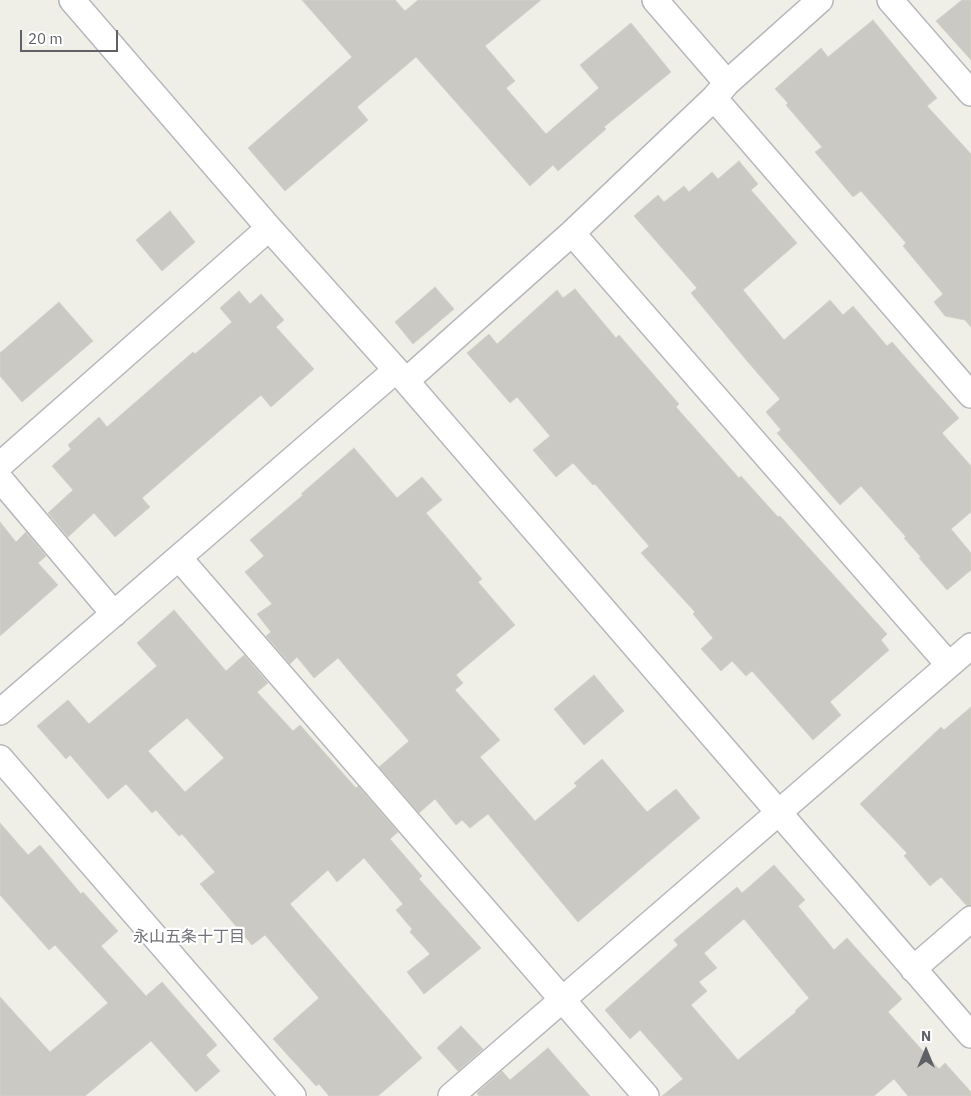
<!DOCTYPE html>
<meta charset="utf-8">
<style>
body{margin:0}
#map{position:relative;width:971px;height:1096px;overflow:hidden;background:#efefe8;font-family:"IBM Plex Sans",sans-serif}
canvas{display:block}
.north{position:absolute;left:901px;top:1026px;width:50px;height:50px;-webkit-text-stroke:4px #fff;paint-order:stroke;rotate:0deg;font-size:14px;font-weight:700;line-height:20px;text-align:center;color:#5f6166}
.north::after{content:'';display:block;margin:auto;width:18px;height:22px;background:#5f6166;clip-path:polygon(50% 0,100% 100%,50% 72%,0 100%)}
.scale{position:absolute;left:20px;top:30px;width:98px;height:22px;box-sizing:border-box;border:2px solid #5f6166;border-top:0;padding-left:6px;font-size:15px;line-height:18px;white-space:nowrap;color:#5f6166;-webkit-text-stroke:4px #fff;paint-order:stroke}
</style>
<div id="map">
<canvas width="971" height="1096"></canvas>
<div class="north">N</div>
<div class="scale">20 m</div>
</div>
<script>
const ctx = document.querySelector('canvas').getContext('2d');
ctx.lineJoin = 'round';
function fillPath(path, color) { ctx.fillStyle = color; ctx.fill(path, 'evenodd'); }
const shape = rows => new Path2D(rows.map(r => 'M' + r).join(''));
function strokePath(path, color, width, dash) { ctx.strokeStyle = color; ctx.lineWidth = width; ctx.lineCap = dash ? 'butt' : 'round'; ctx.setLineDash(dash || []); ctx.stroke(path); }
function drawText(font, color, halo, rows, align = 'center') {
  ctx.font = font + ' "IBM Plex Sans","Noto Sans JP",sans-serif'; ctx.lineWidth = 4.5; ctx.setLineDash([]); ctx.textBaseline = 'middle'; ctx.strokeStyle = halo; ctx.fillStyle = color; for (const [text, x, y, turn = 0] of rows) {
    ctx.save(); ctx.translate(x, y); ctx.rotate((+turn || 0) * Math.PI / 180); ctx.textAlign = isNaN(turn) ? turn : align; if (halo) ctx.strokeText(text, 0, 0); ctx.fillText(text, 0, 0); ctx.restore();
  }
}
const building = shape([
 [302,0,395,0,405,11,418,0,541,0,485,46,515,81,506,88,546,134,599,88,580,65,631,23,671,72,604,127,606,129,558,171,553,165,530,186,416,57,357,107,368,120,285,191,248,148,352,57,302,0],
 [962,0,971,0,971,60,936,21,962,0],
 [873,20,937,98,927,106,971,154,971,327,965,320,945,316,934,302,943,294,903,246,906,243,861,191,853,197,815,152,822,147,786,105,788,103,775,89,821,48,828,57,873,20],
 [739,161,758,184,751,190,797,243,743,290,784,340,830,300,843,315,853,306,887,346,892,342,959,418,942,433,971,466,971,512,951,529,971,553,971,570,947,590,919,558,921,557,904,538,906,537,861,486,840,505,777,433,781,430,766,412,780,399,747,361,691,293,697,288,634,216,658,195,664,202,684,186,689,192,712,172,718,179,739,161],
 [170,211,195,242,162,271,136,240,170,211],
 [435,287,454,309,413,344,395,322,435,287],
 [575,289,616,338,619,335,679,404,676,407,739,478,741,476,778,517,780,516,887,634,881,640,889,650,830,702,841,715,813,740,752,671,746,676,732,661,721,671,701,649,713,638,693,614,695,612,641,553,649,546,595,484,593,485,573,463,556,477,533,450,550,436,517,397,510,403,467,353,489,334,497,344,557,290,563,298,575,289],
 [239,291,250,304,261,294,284,320,276,327,314,369,271,407,261,395,142,498,150,507,115,537,94,513,68,537,48,513,73,490,52,466,71,449,68,445,99,417,107,427,193,352,195,354,232,322,220,308,239,291],
 [59,302,93,341,22,402,0,376,0,353,59,302],
 [354,448,397,498,422,477,442,500,426,513,482,579,478,582,515,625,456,675,463,683,455,690,500,740,480,757,535,821,577,786,574,783,602,759,647,812,676,789,700,818,578,922,488,814,470,828,462,820,456,825,435,799,419,813,379,767,409,741,338,658,314,678,297,657,290,664,266,636,271,632,257,614,272,604,245,572,264,556,250,540,303,495,301,494,354,448],
 [0,522,16,542,26,532,46,556,38,563,58,585,0,636,0,522],
 [174,610,226,671,244,655,268,683,257,692,293,731,300,725,356,788,358,786,398,832,390,839,422,876,419,879,481,948,424,994,407,972,430,954,410,932,412,929,396,910,403,904,364,858,337,882,328,870,290,904,422,1058,378,1096,329,1096,319,1084,316,1086,273,1039,319,998,265,935,252,945,200,884,215,872,182,834,179,836,156,810,152,813,126,784,108,799,70,755,66,759,37,726,68,700,89,724,157,666,137,643,174,610],
 [187,718,224,758,185,792,148,751,187,718],
 [594,675,624,711,584,745,554,709,594,675],
 [971,707,971,905,967,906,941,877,930,886,904,856,907,853,860,804,941,727,944,730,971,707],
 [0,823,28,855,40,845,81,894,83,892,118,931,101,946,146,996,162,982,217,1045,206,1055,220,1071,196,1092,151,1041,85,1096,0,1096,0,997,50,1052,108,1003,55,945,49,950,0,895,0,823],
 [774,865,805,900,798,906,834,950,847,938,902,999,888,1012,939,1069,945,1063,971,1092,971,1096,908,1096,894,1079,874,1096,662,1096,683,1079,640,1030,630,1039,605,1010,678,945,674,940,737,887,742,893,774,865],
 [744,919,809,998,795,1011,796,1012,738,1060,691,1005,707,991,699,982,717,968,704,953,744,919],
 [461,1026,483,1049,458,1071,437,1048,461,1026],
 [548,1048,590,1096,479,1096,477,1093,502,1071,510,1080,548,1048]
]);
const street = shape([
 [72,0,269,228,406,381,971,1035],
 [655,0,727,83],
 [890,0,971,93],
 [714,98,971,395],
 [572,233,949,665],
 [406,381,572,233,714,98,727,83,820,0],
 [0,465,269,228],
 [0,479,114,614],
 [179,558,646,1096],
 [0,712,396,370],
 [0,758,293,1096],
 [913,969,971,919],
 [451,1096,971,646]
]);
const neighbourhoodNames = [
 ["永山五条十丁目",189,937]
];
fillPath(building, '#cbc9c4');
strokePath(building, '#d3d2c6', 1);
strokePath(street, '#b7b8bc', 28);
strokePath(street, '#fff', 25);
drawText('16px', '#707278', '#fff', neighbourhoodNames);
</script>
